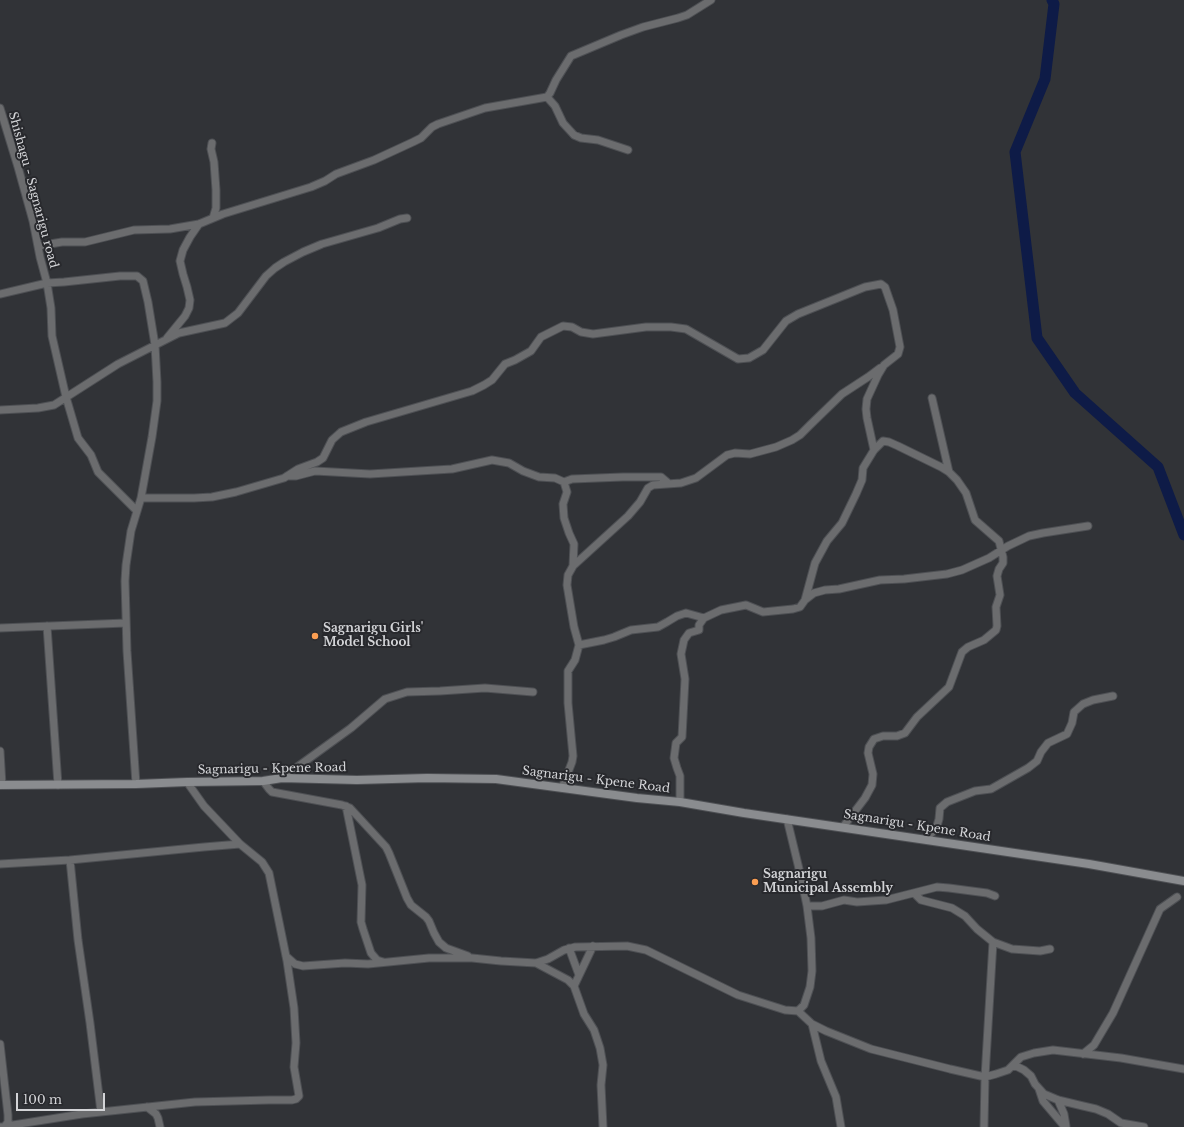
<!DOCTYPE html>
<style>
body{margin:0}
#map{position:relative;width:1184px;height:1127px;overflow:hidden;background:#313337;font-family:"Libre Baskerville",serif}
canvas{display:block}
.scale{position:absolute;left:16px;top:1093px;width:89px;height:18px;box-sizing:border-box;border:2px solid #d3d4d7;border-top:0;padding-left:5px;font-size:12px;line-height:14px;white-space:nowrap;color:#d3d4d7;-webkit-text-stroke:3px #28292d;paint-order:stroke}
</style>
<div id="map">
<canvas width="1184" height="1127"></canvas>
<div class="scale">100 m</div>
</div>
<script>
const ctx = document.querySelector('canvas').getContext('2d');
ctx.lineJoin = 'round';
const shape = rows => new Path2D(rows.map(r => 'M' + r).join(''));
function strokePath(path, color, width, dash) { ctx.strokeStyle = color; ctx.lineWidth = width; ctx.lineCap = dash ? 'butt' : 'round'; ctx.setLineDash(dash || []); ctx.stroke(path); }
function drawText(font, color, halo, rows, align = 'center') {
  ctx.font = font + ' "Libre Baskerville",serif'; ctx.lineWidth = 4; ctx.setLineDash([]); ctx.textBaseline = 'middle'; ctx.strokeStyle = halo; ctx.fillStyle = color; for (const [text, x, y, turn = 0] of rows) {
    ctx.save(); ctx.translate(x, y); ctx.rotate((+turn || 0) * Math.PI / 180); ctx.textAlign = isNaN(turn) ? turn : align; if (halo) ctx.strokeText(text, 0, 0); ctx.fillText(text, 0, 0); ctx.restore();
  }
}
const river = shape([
 [1052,0,1054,4,1045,79,1015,152,1037,338,1075,393,1158,467,1184,535]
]);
const street = shape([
 [547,97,555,106,563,123,574,135,581,138,598,140,628,150],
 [0,108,18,167,33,221,40,257,47,283,64,282,120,276,137,276,143,281,148,302,155,345,157,382,157,401,152,437,141,498,131,531,126,565,125,581,127,651,136,784],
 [212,143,211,149,214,162,216,190,216,208,213,218],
 [38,246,62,242,85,242,134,230,170,229,199,224,223,214,311,187,325,181,336,174,374,160,413,142,421,138,432,127,438,124,485,108,547,97,550,93,556,80,571,56,621,35,643,27,678,18,687,15,711,0],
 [0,294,47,283,51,308,52,336,66,397,78,438,91,455,98,472,137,511],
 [167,338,185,316,189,308,190,300,187,287,183,274,180,261,183,250,190,237,199,224],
 [932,398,949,472],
 [0,410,38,408,54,405,118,364,179,333,225,323,238,313,266,276,275,268,284,262,303,252,322,244,378,228,400,219,407,218],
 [287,476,296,476,315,471,370,474,452,469,492,460,509,463,523,471,539,477,555,478,564,482,567,492,563,504,564,518,569,533,574,544,573,566,568,575,567,585,574,627,579,645,575,660,568,671,568,703,573,756,572,762,562,788],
 [564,482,572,479,623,477,661,477,668,483],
 [141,498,194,498,212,497,236,492,284,478,298,469,317,462,323,458,332,440,341,432,366,422,472,391,484,385,492,380,505,364,515,360,531,351,541,337,563,326,572,327,581,332,593,334,646,327,671,327,686,329,738,359,749,358,763,350,786,321,798,314,865,287,881,284,885,287,893,310,900,347,898,354,884,365,878,375,867,399,866,409,867,418,874,450],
 [573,566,628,516,640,502,648,488,653,485,681,483,696,478,727,455,735,453,750,454,776,447,792,440,800,435,810,425,842,394,868,377,880,368],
 [805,600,814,593,825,590,839,589,880,580,904,579,947,574,962,570,989,558,1008,546,1029,536,1043,533,1088,526],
 [47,626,58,785],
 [0,628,126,623],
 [579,645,604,640,614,637,631,630,658,627,667,622,677,616,686,613,704,618],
 [0,751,2,785],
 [282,778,351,728,385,699,407,692,440,691,485,688,533,692],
 [263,781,269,789,272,792,342,805,350,808,386,847,389,853,407,898,411,905,426,917,429,921,434,933,439,942,446,948,468,956],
 [680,802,680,776,677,768,674,758,676,743,682,737,685,679,681,654,684,640,689,633,699,630,699,625,704,618,721,610,746,605,763,612,793,609,800,607,805,600,815,563,827,541,842,523,856,494,862,480,863,468,874,450,883,441,889,442,898,446,941,467,949,472,957,480,966,493,975,520,999,541,1003,557,1003,563,999,569,997,576,1000,595,996,607,997,626,996,630,984,640,968,647,962,652,949,687,917,717,905,733,897,736,883,736,874,739,869,747,868,753,873,774,872,785,865,798,843,827],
 [346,806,362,885,361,922,363,929,371,953,377,960,383,962],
 [787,819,801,877,807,906,811,938,812,971,810,987,804,1005,798,1011],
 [925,839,936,829,939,819,940,808,947,802,975,791,991,789,1028,768,1037,761,1041,752,1048,743,1067,734,1072,723,1074,712,1083,704,1093,700,1113,696],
 [70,860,78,940,90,1023,101,1112],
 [0,864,70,860,204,847,240,844],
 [914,893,921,900,952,908,965,916,977,929,993,942],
 [807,906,822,906,844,900,857,902,886,900,937,887,949,888,987,893,995,896],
 [569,948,579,975],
 [286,956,295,964,303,966,345,963,368,964,429,958,472,958,501,961,536,963,548,959,564,950,575,947,627,946,646,950,738,995,785,1010,798,1011,812,1024,826,1031,871,1049,950,1069,985,1077,996,1074,1008,1070,1021,1057,1034,1053,1053,1050,1121,1058,1184,1069],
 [536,963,568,980,574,986,584,1014,594,1030,600,1048,603,1065,601,1085,603,1127],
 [574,986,593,946],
 [812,1024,821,1061,836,1097,841,1127],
 [0,1044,8,1115,8,1122,5,1126],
 [1083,1054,1094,1045,1113,1013,1160,909,1177,897],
 [1014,1065,1024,1070,1031,1076,1035,1084,1044,1094,1058,1100,1083,1106,1096,1109,1108,1114,1121,1123,1144,1127],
 [1039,1089,1043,1101,1065,1127],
 [1058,1100,1064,1114,1066,1126],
 [147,1107,156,1114,158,1118,160,1127],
 [0,1127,82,1114,195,1102,269,1100,292,1100,296,1099,299,1096,294,1067,296,1043,294,1008,287,961,269,873,262,862,240,844,204,806,187,782],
 [984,1127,985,1077,993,942,1012,949,1040,951,1050,949]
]);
const secondary = shape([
 [0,785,136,784,187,782,263,781,282,778,357,780,427,778,496,779,637,798,680,802,744,813,1089,864,1184,881]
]);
const markers = [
 [315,636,4,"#fb9e52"],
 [755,882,4,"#fb9e52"]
];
const streetNames = [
 ["Shishagu - Sagnarigu road",33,190,75],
 ["Sagnarigu - Kpene Road",272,769,-1],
 ["Sagnarigu - Kpene Road",596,780,7],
 ["Sagnarigu - Kpene Road",917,826,9]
];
const poiNames = [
 ["Sagnarigu Girls'",323,629],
 ["Model School",323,643],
 ["Sagnarigu",763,875],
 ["Municipal Assembly",763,889]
];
strokePath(river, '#0e1b47', 11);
strokePath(street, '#4e5054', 9);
strokePath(secondary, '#4e5054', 10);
strokePath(street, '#6b6c6e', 7);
strokePath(secondary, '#8a8c8f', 8);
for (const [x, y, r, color] of markers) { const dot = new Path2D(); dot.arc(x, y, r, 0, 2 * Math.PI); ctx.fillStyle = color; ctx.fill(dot); strokePath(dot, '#28292d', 1.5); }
drawText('12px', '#d3d4d7', '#28292d', streetNames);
drawText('bold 12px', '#d3d4d7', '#28292d', poiNames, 'left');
</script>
